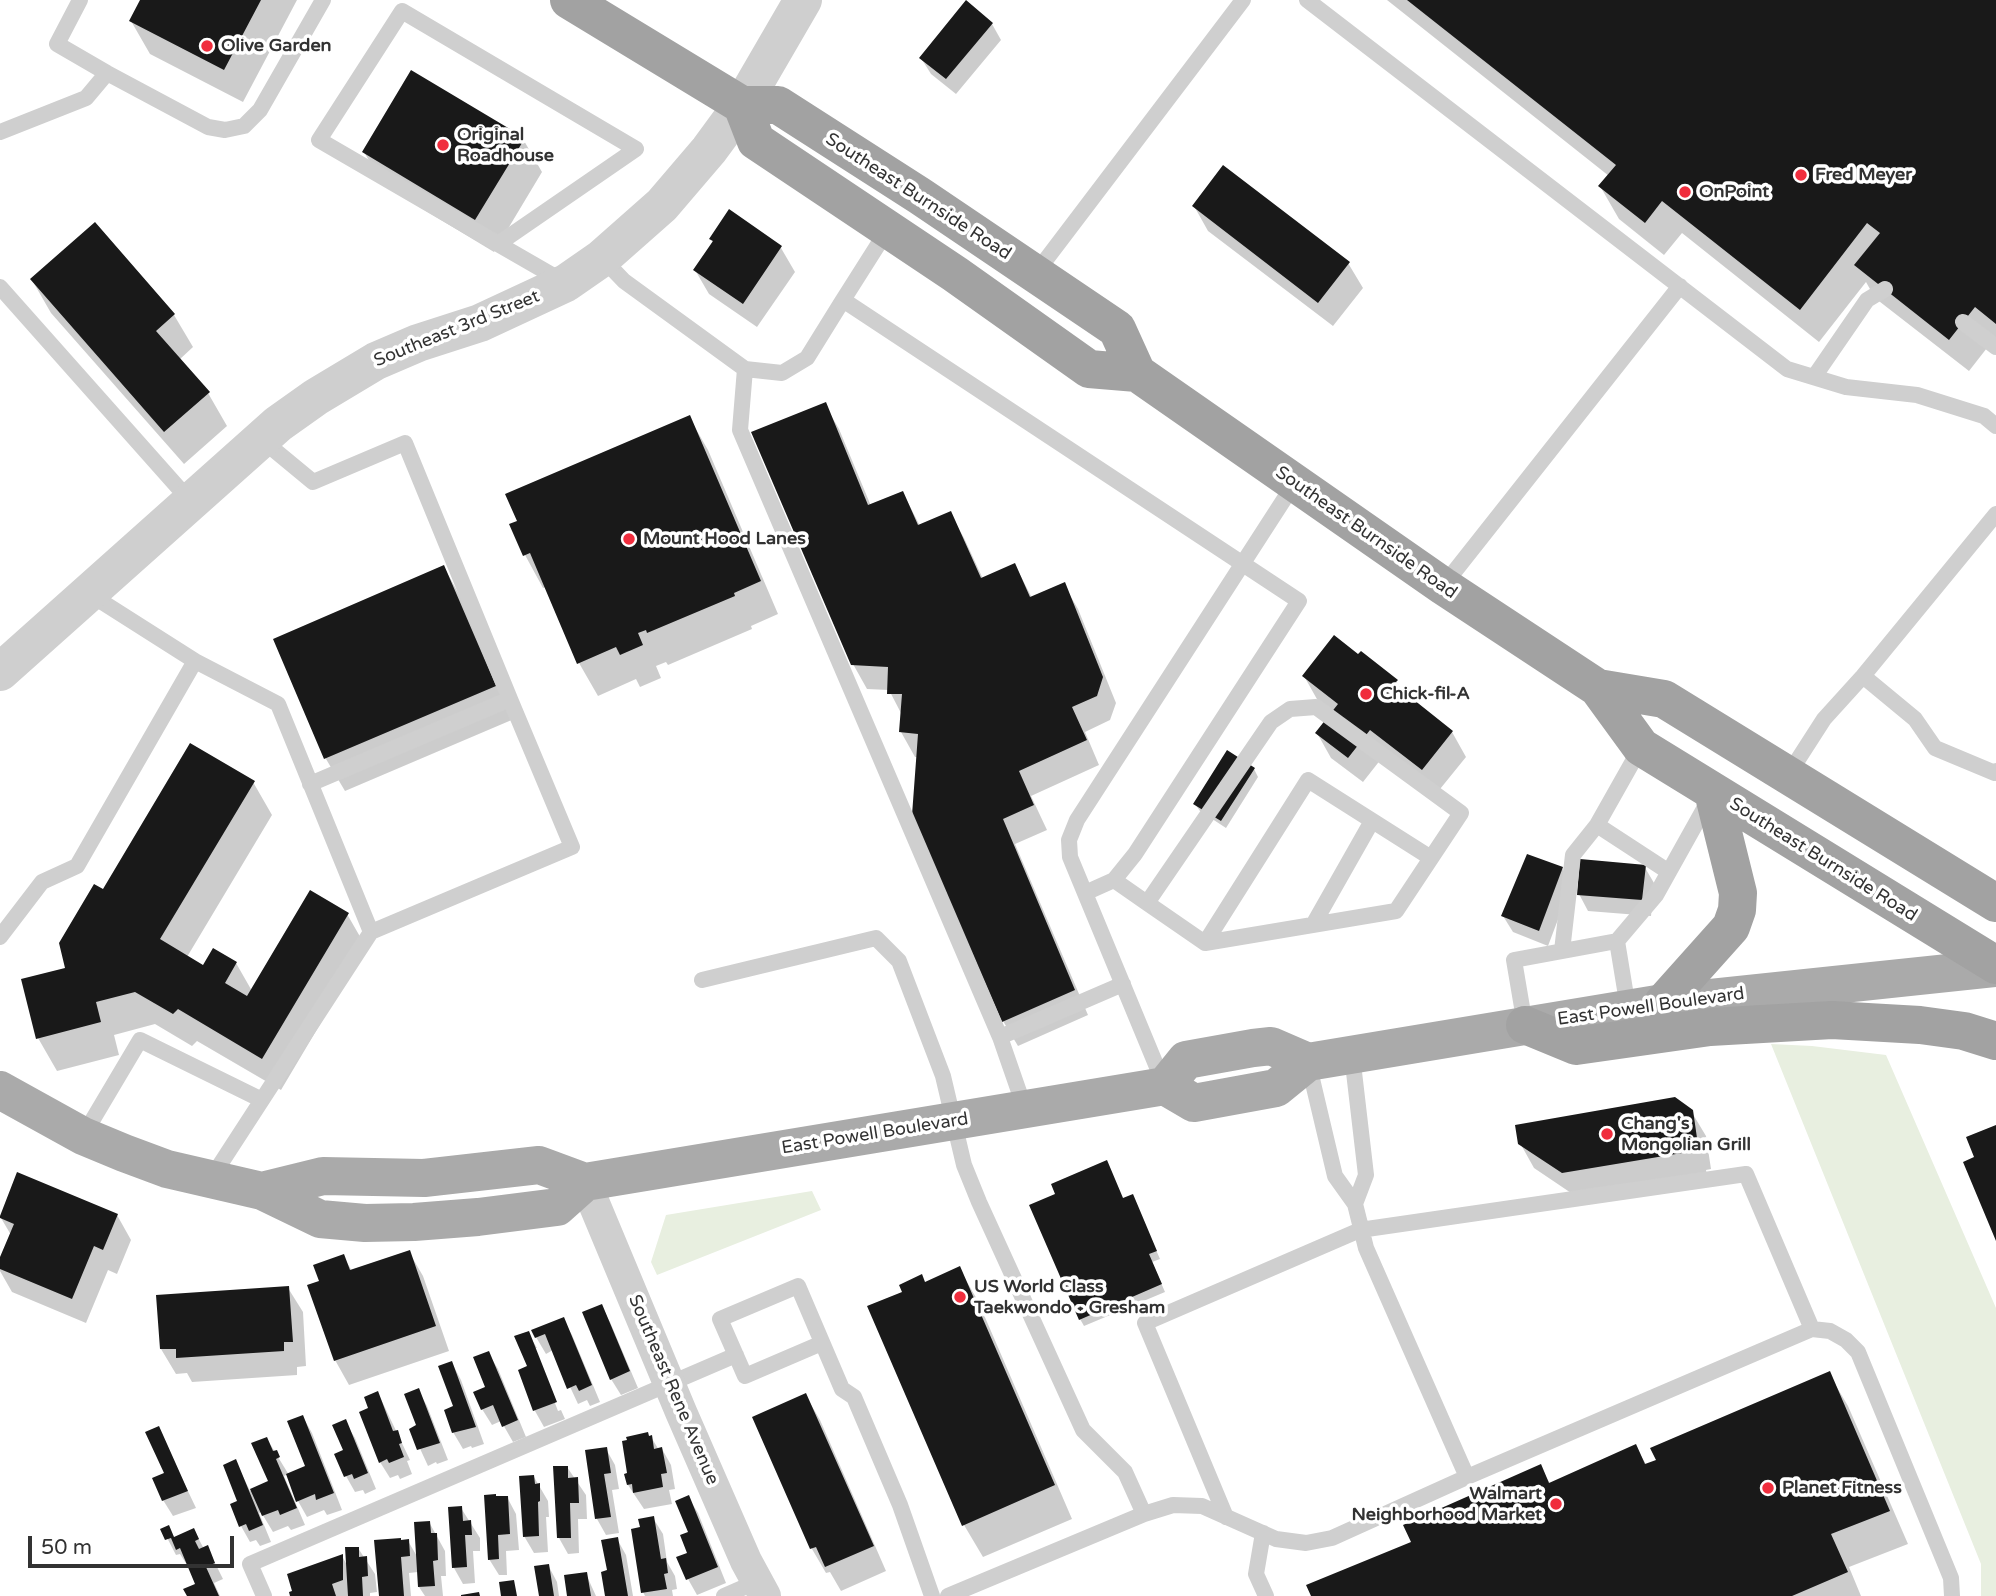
<!DOCTYPE html>
<style>
body{margin:0}
#map{position:relative;width:1996px;height:1596px;overflow:hidden;background:#fff;font-family:"Varela Round",sans-serif}
canvas{display:block}
.scale{position:absolute;left:28px;top:1536px;width:206px;height:32px;box-sizing:border-box;border:4px solid #323232;border-top:0;padding-left:9px;font-size:21px;line-height:24px;white-space:nowrap;color:#323232;-webkit-text-stroke:5px #fff;paint-order:stroke}
</style>
<div id="map">
<canvas width="1996" height="1596"></canvas>
<div class="scale">50 m</div>
</div>
<script>
const ctx = document.querySelector('canvas').getContext('2d');
ctx.lineJoin = 'round';
function fillPath(path, color) { ctx.fillStyle = color; ctx.fill(path, 'evenodd'); }
const shape = rows => new Path2D(rows.map(r => 'M' + r).join(''));
function strokePath(path, color, width, dash) { ctx.strokeStyle = color; ctx.lineWidth = width; ctx.lineCap = dash ? 'butt' : 'round'; ctx.setLineDash(dash || []); ctx.stroke(path); }
function drawText(font, color, halo, rows, align = 'center') {
  ctx.font = font + ' "Varela Round",sans-serif'; ctx.lineWidth = 7; ctx.setLineDash([]); ctx.textBaseline = 'middle'; ctx.strokeStyle = halo; ctx.fillStyle = color; for (const [text, x, y, turn = 0] of rows) {
    ctx.save(); ctx.translate(x, y); ctx.rotate((+turn || 0) * Math.PI / 180); ctx.textAlign = isNaN(turn) ? turn : align; if (halo) ctx.strokeText(text, 0, 0); ctx.fillText(text, 0, 0); ctx.restore();
  }
}
const green = shape([
 [1771,1044,1812,1046,1886,1055,1996,1308,1996,1596,1981,1596,1981,1564],
 [812,1191,821,1210,657,1275,651,1262,666,1215]
]);
const shadow = shape([
 [142,0,297,0,243,102,150,54,131,21],
 [1387,0,1996,0,1996,340,1994,339,1969,371,1875,298,1866,282,1819,342,1682,233,1664,255,1619,219,1600,186,1609,176],
 [992,24,1001,40,956,94,931,74,921,58],
 [523,139,542,172,494,252,383,185,364,152],
 [1194,206,1348,263,1363,288,1333,326,1208,231],
 [729,212,781,248,795,272,757,327,709,294,695,270,713,243,711,239],
 [32,280,174,315,193,347,179,360,208,393,227,426,184,464,51,313],
 [825,405,839,429,871,506,903,493,920,526,950,513,964,538,983,579,1015,565,1032,598,1064,585,1078,609,1116,703,1110,720,1085,732,1099,765,1031,796,1047,830,1015,844,1088,1015,1018,1046,1003,1021,918,757,915,757,901,732,902,715,889,690,867,689,853,664],
 [689,417,708,450,778,614,751,626,752,629,668,665,666,662,656,666,661,678,640,687,636,679,598,696,579,663,546,587,543,588,525,555],
 [444,567,462,600,514,719,345,791,326,759,275,640],
 [1358,656,1396,681,1405,695,1452,732,1466,757,1436,794,1385,754,1363,782,1331,758,1317,733,1333,713,1318,701,1304,676],
 [1254,769,1258,777,1226,828,1200,811,1195,804],
 [253,782,272,815,187,957,204,967,236,963,252,991,347,914,366,947,281,1090,197,1041,192,1046,155,1024,114,1035,119,1055,57,1071,38,1038,103,892],
 [1644,866,1654,883,1651,916,1588,911,1579,894],
 [1562,868,1571,885,1548,946,1513,932,1503,916],
 [1691,1111,1706,1136,1711,1169,1706,1170,1707,1176,1577,1197,1534,1168,1520,1143],
 [1123,1200,1136,1204,1160,1259,1152,1262,1165,1292,1084,1326,1080,1319],
 [117,1215,131,1240,117,1274,108,1270,86,1323,12,1292,0,1271,0,1261,11,1235,1,1218],
 [409,1252,423,1276,449,1351,349,1385,335,1360,321,1282,343,1256,352,1271],
 [959,1268,978,1301,1072,1519,983,1557,964,1525,925,1283],
 [288,1288,303,1312,306,1366,297,1367,297,1375,192,1382,187,1373,176,1374,161,1349],
 [601,1306,610,1322,638,1388,621,1395,611,1379],
 [563,1319,572,1335,600,1402,590,1406,587,1400,578,1404,553,1350,546,1354,536,1337],
 [528,1333,537,1348,534,1348,558,1411,561,1410,565,1419,544,1427,535,1411,520,1371,529,1367],
 [488,1353,498,1369,526,1437,513,1442,501,1421,492,1425,482,1409,487,1388],
 [452,1363,461,1380,484,1444,472,1448,471,1446,463,1449,453,1432,455,1408],
 [1829,1374,1848,1406,1908,1544,1849,1567,1861,1596,1312,1596,1413,1543,1540,1467,1551,1485,1636,1447,1647,1466],
 [418,1390,427,1406,448,1460,437,1464,436,1462,428,1466,411,1429,418,1426],
 [378,1393,410,1460,407,1461,412,1474,400,1479,398,1475,390,1478,380,1462,370,1410],
 [806,1396,820,1420,886,1571,841,1591,830,1572,826,1573,812,1549,754,1418],
 [303,1417,312,1433,342,1510,327,1515,324,1510,307,1517,298,1501,288,1474,284,1476,305,1525,291,1530,288,1526,273,1532,261,1512,259,1513,271,1542,260,1546,256,1540,250,1542,241,1526,236,1462,250,1491,270,1482,267,1439,289,1475,307,1467],
 [345,1422,355,1438,376,1489,365,1494,363,1490,355,1492,346,1476],
 [158,1428,196,1508,173,1516,163,1500,166,1474],
 [649,1437,651,1437,659,1450,662,1449,671,1465,675,1489,669,1490,672,1504,644,1509,628,1485],
 [606,1449,615,1465,619,1489,612,1490,619,1533,606,1535,597,1519,587,1452],
 [567,1467,586,1495,587,1519,578,1519,579,1553,568,1554,559,1538],
 [534,1477,548,1501,549,1517,546,1517,548,1552,534,1553,524,1536],
 [507,1497,516,1514,519,1550,506,1551,507,1575,499,1575,489,1559],
 [688,1497,698,1513,726,1583,697,1595,688,1579,690,1533],
 [461,1508,480,1538,480,1551,473,1551,475,1583,463,1584,454,1568],
 [653,1518,663,1534,667,1562,675,1576,677,1589,672,1590,673,1596,645,1596,643,1592,642,1529],
 [429,1522,445,1551,446,1576,441,1576,443,1596,425,1596,419,1587,418,1572,409,1573,411,1596,381,1596,408,1541,418,1558],
 [163,1530,174,1538,194,1530,204,1549,207,1547,223,1579,214,1583,220,1596,188,1596,198,1585,189,1565,187,1565,180,1554,176,1555],
 [617,1539,626,1555,633,1596,607,1596,609,1572],
 [358,1548,375,1574,377,1592,370,1593,370,1596,292,1596,342,1556,348,1567],
 [548,1565,557,1582,559,1596,541,1596],
 [586,1574,596,1596,569,1596]
]);
const building = shape([
 [140,0,261,0,224,70,129,21],
 [966,0,993,23,946,79,919,58],
 [1407,0,1996,0,1996,324,1975,307,1949,340,1854,265,1880,233,1867,223,1800,310,1662,201,1645,223,1598,186,1616,165],
 [411,70,525,138,475,220,362,152],
 [1223,165,1350,262,1318,303,1192,206],
 [729,209,782,246,743,304,693,270,713,241,709,239],
 [95,222,175,314,156,331,210,392,164,432,30,279],
 [826,402,868,505,903,491,918,525,951,511,981,578,1015,563,1030,597,1065,582,1103,677,1097,696,1072,707,1087,740,1019,771,1034,805,1003,819,1075,990,1002,1022,912,815,918,734,899,732,902,694,887,694,888,667,851,665,751,432],
 [690,415,761,581,734,593,735,596,647,633,646,630,638,633,643,645,620,655,616,647,577,664,530,553,523,556,509,524,517,521,505,494],
 [444,565,496,686,324,759,273,639],
 [1334,635,1358,654,1361,651,1398,680,1394,684,1453,731,1422,770,1370,730,1348,758,1315,733,1338,704,1302,676],
 [190,743,255,781,160,939,203,965,213,948,237,962,225,983,247,996,310,890,349,913,262,1059,178,1009,173,1014,135,992,96,1002,101,1022,36,1039,21,979,65,968,59,943,94,884,103,889],
 [1227,750,1255,768,1221,821,1193,804],
 [1527,854,1563,867,1539,931,1501,916],
 [1580,859,1646,865,1642,900,1577,895],
 [1675,1097,1693,1110,1698,1145,1693,1146,1694,1151,1562,1173,1518,1144,1515,1125],
 [1996,1125,1996,1241,1963,1162,1974,1157,1966,1137],
 [1107,1160,1123,1198,1133,1194,1157,1251,1149,1254,1162,1284,1079,1320,1029,1205,1055,1194,1051,1184],
 [17,1172,118,1214,103,1250,94,1246,72,1299,0,1269,0,1257,14,1224,0,1218,0,1216],
 [410,1250,436,1326,334,1361,307,1285,319,1281,313,1265,344,1254,350,1270],
 [960,1266,1055,1485,962,1526,867,1306,902,1292,899,1285,922,1274,925,1282],
 [289,1286,293,1342,284,1342,284,1351,176,1358,176,1349,160,1349,156,1295],
 [602,1304,630,1371,610,1380,582,1312],
 [564,1317,592,1385,579,1391,576,1385,567,1389,545,1334,535,1338,531,1330],
 [529,1331,557,1402,533,1411,518,1370,527,1366,514,1336],
 [489,1351,518,1420,502,1427,493,1405,481,1410,473,1392,485,1387,473,1357],
 [452,1361,476,1427,452,1433,444,1410,453,1406,438,1366],
 [1830,1371,1890,1511,1831,1534,1848,1572,1792,1596,1311,1596,1306,1585,1411,1542,1403,1525,1541,1464,1549,1483,1636,1444,1645,1464,1656,1460,1650,1448],
 [419,1388,440,1443,417,1450,409,1429,416,1425,404,1394],
 [378,1391,393,1431,398,1430,402,1443,399,1444,404,1457,389,1463,387,1459,379,1463,359,1412,368,1408,364,1397],
 [806,1393,874,1546,825,1567,816,1547,810,1549,752,1417],
 [303,1415,334,1493,316,1500,315,1494,296,1502,286,1474,305,1466,287,1421],
 [346,1419,368,1473,354,1479,352,1474,344,1477,334,1454,343,1450,332,1425],
 [159,1426,188,1491,162,1501,152,1478,164,1473,145,1432],
 [648,1432,649,1436,652,1435,654,1449,662,1447,667,1473,661,1474,663,1487,633,1493,632,1484,627,1485,624,1474,627,1473,622,1441,627,1440,626,1437],
 [267,1437,273,1451,277,1450,280,1457,276,1459,297,1508,280,1515,278,1510,262,1516,250,1489,268,1481,251,1443],
 [607,1447,611,1473,604,1474,611,1517,595,1519,585,1450],
 [236,1459,263,1525,249,1531,246,1524,239,1527,230,1504,237,1501,223,1465],
 [553,1466,568,1466,568,1478,578,1477,579,1503,570,1503,571,1538,557,1538],
 [534,1475,535,1484,540,1483,540,1501,538,1502,539,1536,523,1537,519,1476],
 [496,1494,496,1496,508,1496,510,1534,498,1535,499,1559,488,1560,484,1495],
 [689,1495,718,1567,686,1580,676,1557,687,1553,680,1535,688,1532,675,1501],
 [462,1506,463,1521,471,1520,472,1535,465,1535,467,1567,452,1568,448,1507],
 [654,1516,661,1559,666,1558,668,1573,664,1574,667,1589,641,1593,631,1529,640,1527,638,1519],
 [430,1521,431,1533,437,1533,438,1560,433,1561,435,1586,418,1587,414,1522],
 [169,1525,174,1537,194,1528,199,1539,195,1541,199,1549,208,1545,215,1563,206,1567,219,1596,187,1596,183,1589,195,1584,180,1548,176,1550,171,1538,165,1540,160,1529],
 [618,1537,628,1596,605,1596,601,1572,607,1570,601,1540],
 [401,1538,401,1540,409,1539,410,1556,401,1557,404,1596,379,1596,374,1540],
 [345,1547,359,1547,359,1557,367,1556,368,1576,362,1577,363,1596,348,1596],
 [343,1554,343,1580,332,1584,336,1596,290,1596,289,1592,292,1591,287,1574],
 [549,1564,554,1596,539,1596,534,1566],
 [587,1572,591,1596,567,1596,564,1575],
 [514,1580,517,1596,501,1596,499,1582],
 [479,1592,480,1596,461,1596,461,1595]
]);
const service = shape([
 [80,0,57,44,107,73],
 [1307,0,1787,369,1846,387,1917,395,1984,416,1996,426],
 [0,132,86,98,107,73,208,127,225,130,244,126,260,110,323,0],
 [888,229,843,300,1299,601,1135,854,1114,880,1085,893],
 [498,244,636,149,402,11,319,140,498,244,564,282],
 [602,258,624,281,745,369,782,373,807,358,843,300],
 [1035,274,1243,0],
 [0,287,191,502],
 [1963,322,1996,347],
 [745,369,740,430,1000,1037,1025,1109],
 [1814,377,1867,300,1885,289],
 [261,439,313,482,405,443,510,699,310,784],
 [1443,586,1680,286],
 [195,661,278,704,371,932,210,1180],
 [1863,676,1915,719,1935,748,1995,773,1996,771],
 [1641,747,1597,825,1669,872],
 [1788,775,1824,719,1863,676,1996,514],
 [1114,880,1147,903,1205,943,1396,911,1461,813,1316,707,1290,709,1271,722,1147,903],
 [1313,925,1372,821],
 [371,932,572,847,510,699],
 [0,937,42,882,77,866,195,661,88,593],
 [1617,941,1656,895,1709,800],
 [1205,943,1308,780,1431,858],
 [1562,951,1573,855,1597,825],
 [702,980,876,938,899,961,943,1076,964,1165,979,1202,1083,1430,1125,1472,1144,1514],
 [1525,1025,1514,960,1617,941,1628,1008],
 [1000,1037,1123,984],
 [1352,1055,1366,1175,1355,1204],
 [1164,1084,1070,857,1069,840,1077,820,1294,484],
 [83,1136,140,1040,262,1100],
 [1812,1329,1830,1331,1846,1340,1858,1352,1951,1578,1952,1596],
 [822,1343,745,1376,720,1319,798,1286,842,1389,854,1397,900,1505,932,1596],
 [1226,1517,1145,1323,1360,1230,1746,1174,1812,1329,1467,1477],
 [1263,1533,1256,1574,1266,1596],
 [264,1596,250,1564,736,1355],
 [724,1596,756,1582],
 [948,1596,1144,1514,1173,1505,1202,1506,1276,1539,1306,1543,1332,1538,1467,1477,1366,1248,1355,1204,1335,1176,1308,1062]
]);
const minor = shape([
 [585,1182,681,1412,746,1561,765,1596]
]);
const tertiary = shape([
 [0,672,278,424,316,397,376,361,418,343,480,323,566,283,602,258,662,205,709,150,742,105,803,0]
]);
const primary = shape([
 [1165,1086,1186,1060,1253,1048,1271,1046,1308,1062],
 [0,1090,83,1136,124,1153,167,1169,262,1191,320,1219,365,1223,414,1222,478,1217,557,1207,585,1182],
 [262,1191,323,1176,424,1178,539,1165,585,1182,1165,1086,1194,1103,1276,1088,1308,1062,1663,1003,1996,968]
]);
const trunk = shape([
 [569,0,742,105,778,105,920,196,1117,329,1137,373,1443,586,1598,688,1641,747,1996,965],
 [742,105,756,141,955,274,1089,369,1137,373],
 [1598,688,1664,699,1996,903],
 [1663,1003,1731,927,1737,910,1738,893,1713,792],
 [1525,1025,1576,1046,1710,1027,1832,1020,1920,1025,1964,1031,1996,1041]
]);
const markers = [
 [207,46,7,"#f02d3d"],
 [443,145,7,"#f02d3d"],
 [1801,175,7,"#f02d3d"],
 [1685,192,7,"#f02d3d"],
 [629,539,7,"#f02d3d"],
 [1366,694,7,"#f02d3d"],
 [1607,1134,7,"#f02d3d"],
 [960,1297,7,"#f02d3d"],
 [1768,1488,7,"#f02d3d"],
 [1556,1504,7,"#f02d3d"]
];
const poiNames = [
 ["Olive Garden",221,46],
 ["Original",457,135],
 ["Roadhouse",457,156],
 ["Fred Meyer",1815,175],
 ["OnPoint",1699,192],
 ["Mount Hood Lanes",643,539],
 ["Chick-fil-A",1380,694],
 ["Chang's",1621,1124],
 ["Mongolian Grill",1621,1145],
 ["US World Class",974,1287],
 ["Taekwondo - Gresham",974,1308],
 ["Planet Fitness",1782,1488],
 ["Walmart",1542,1494,"right"],
 ["Neighborhood Market",1542,1515,"right"]
];
const streetNames = [
 ["Southeast Burnside Road",918,197,33],
 ["Southeast 3rd Street",457,329,-22],
 ["Southeast Burnside Road",1366,533,35],
 ["Southeast Burnside Road",1823,860,32],
 ["East Powell Boulevard",1651,1007,-8],
 ["East Powell Boulevard",875,1134,-9],
 ["Southeast Rene Avenue",673,1390,67]
];
fillPath(green, '#e8efe0');
fillPath(shadow, '#0003');
fillPath(building, '#191919');
strokePath(service, '#cfcfcf', 16);
strokePath(minor, '#cfcfcf', 32);
strokePath(tertiary, '#cfcfcf', 38);
strokePath(primary, '#aaa', 38);
strokePath(trunk, '#a2a2a2', 38);
for (const [x, y, r, color] of markers) { const dot = new Path2D(); dot.arc(x, y, r, 0, 2 * Math.PI); ctx.fillStyle = color; ctx.fill(dot); strokePath(dot, '#fff', 2.5); }
drawText('bold 18px', '#323232', '#fff', poiNames, 'left');
drawText('18px', '#323232', '#fff', streetNames);
</script>
